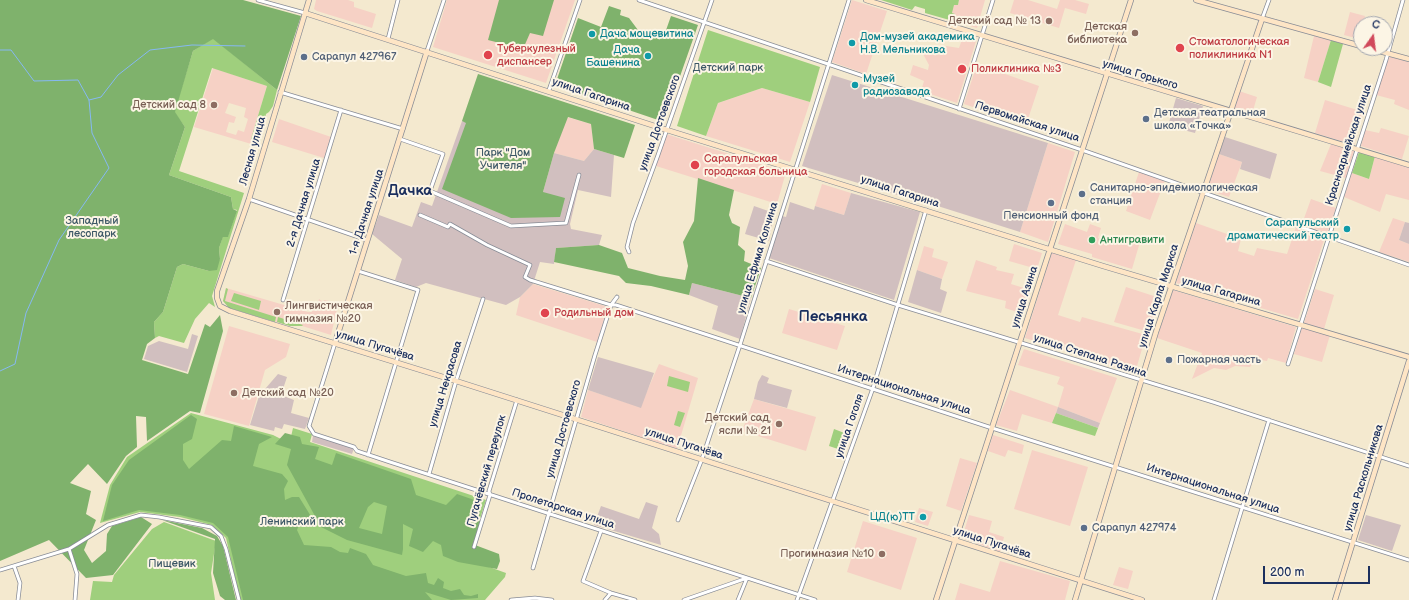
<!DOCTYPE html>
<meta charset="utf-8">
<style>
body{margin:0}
#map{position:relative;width:1409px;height:600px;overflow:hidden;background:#f4e9cf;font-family:"Balsamiq Sans",sans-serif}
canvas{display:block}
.north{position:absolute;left:1353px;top:16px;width:40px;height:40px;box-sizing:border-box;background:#fcf5e5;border:1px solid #a2a6af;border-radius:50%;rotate:14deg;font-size:11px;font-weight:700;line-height:16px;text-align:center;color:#1b2f5e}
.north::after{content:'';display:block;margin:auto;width:14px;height:18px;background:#d1495b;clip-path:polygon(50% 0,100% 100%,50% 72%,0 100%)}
.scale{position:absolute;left:1263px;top:566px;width:107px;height:18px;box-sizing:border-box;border:2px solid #1b2f5e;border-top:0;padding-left:5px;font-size:12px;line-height:14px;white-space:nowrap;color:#1b2f5e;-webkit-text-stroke:3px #fcf5e5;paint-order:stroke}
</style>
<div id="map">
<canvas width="1409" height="600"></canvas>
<div class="north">С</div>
<div class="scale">200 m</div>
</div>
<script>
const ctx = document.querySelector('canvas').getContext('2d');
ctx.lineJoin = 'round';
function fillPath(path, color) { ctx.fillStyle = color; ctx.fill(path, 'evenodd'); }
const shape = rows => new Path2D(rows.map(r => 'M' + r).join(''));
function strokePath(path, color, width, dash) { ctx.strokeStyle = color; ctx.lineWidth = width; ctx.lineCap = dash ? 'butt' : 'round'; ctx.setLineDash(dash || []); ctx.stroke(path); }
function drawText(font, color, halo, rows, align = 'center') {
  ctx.font = font + ' "Balsamiq Sans",sans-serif'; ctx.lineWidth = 4; ctx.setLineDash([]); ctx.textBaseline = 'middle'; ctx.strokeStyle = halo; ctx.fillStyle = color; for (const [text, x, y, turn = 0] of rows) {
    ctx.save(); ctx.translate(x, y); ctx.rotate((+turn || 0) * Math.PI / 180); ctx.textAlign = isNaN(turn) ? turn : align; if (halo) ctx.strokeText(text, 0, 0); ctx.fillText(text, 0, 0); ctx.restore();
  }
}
const built = shape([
 [316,0,348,0,354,2,354,7,376,14,372,28,317,11,314,9],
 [447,0,575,0,546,83,433,47],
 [852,0,887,11,866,74,832,62],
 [959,0,985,0,977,28,953,21,955,14,952,13,954,4,958,5],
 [1014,0,1028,0,1057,9,1060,0,1075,0,1089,4,1086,14,1065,8,1059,28,1010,13],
 [1350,12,1365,16,1363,24,1361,24,1359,39,1344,35],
 [964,34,977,38,957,103,921,91,924,81,910,75,913,65,928,70,929,65,922,52,924,46,936,50,943,55,946,46,959,48],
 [1314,36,1331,40,1318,82,1304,78],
 [1388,56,1409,62,1409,110,1394,104,1395,100,1376,95],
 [977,64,1039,86,1026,125,964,104],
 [213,68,267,86,251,139,260,142,258,146,194,127],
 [229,103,246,108,244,117,248,119,244,132,238,130,236,135,226,132,229,122,234,123,236,117,225,113],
 [762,88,810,102,790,162,706,136,718,103],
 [1239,91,1257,97,1252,114,1234,109],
 [1325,100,1364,112,1354,145,1315,133],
 [567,117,591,124,594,149,584,161,554,153],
 [279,119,331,137,324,158,272,142],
 [1381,128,1409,136,1402,159,1361,146,1365,130,1379,133],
 [666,134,786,172,777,204,656,166],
 [1048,143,1075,152,1048,242,1020,232],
 [1331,144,1354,151,1346,178,1320,171],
 [1219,154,1242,162,1229,197,1207,190],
 [1375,156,1409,167,1409,200,1386,194,1380,212,1344,197,1352,173,1369,179],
 [1139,172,1165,180,1150,220,1126,211],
 [822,184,851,193,844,215,815,206],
 [1311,199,1336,208,1327,233,1302,224],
 [1393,218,1405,222,1399,240,1409,244,1409,262,1379,252],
 [1196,223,1241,239,1238,251,1254,256,1257,248,1287,254,1296,227,1325,237,1298,319,1176,283],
 [1065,224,1087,232,1090,224,1101,228,1098,238,1115,243,1117,236,1140,242,1132,269,1092,257,1092,254,1058,244],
 [1014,244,1042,253,1023,314,1005,308,1006,301,966,291,976,260,997,267,996,270,1014,274,1011,284,1024,288,1030,267,1009,261],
 [924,246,934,249,932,257,948,262,942,279,917,270],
 [1052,252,1076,260,1058,315,1080,322,1082,317,1146,335,1135,373,1025,338],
 [533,284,608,307,597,342,516,315,520,297],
 [1126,287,1160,298,1149,332,1114,322],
 [226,288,308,312,312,312,312,306,317,307,319,299,323,302,324,300,329,301,338,305,331,335,299,325,290,326,229,308,223,301],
 [1315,289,1334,295,1324,329,1304,323],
 [1173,290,1296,327,1286,363,1268,358,1267,361,1256,359,1250,367,1235,366,1226,370,1214,368,1192,379,1202,353,1157,338],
 [789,309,845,326,837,350,782,333],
 [229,326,290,344,286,357,265,370,249,426,204,414],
 [1302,327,1330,335,1322,362,1294,354],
 [1024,349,1117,378,1100,423,1058,407,1052,423,1022,414,1017,431,996,425,1010,390,1058,407,1064,387,1057,384,1060,377,1018,365],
 [659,364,698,378,677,449,581,417,588,390,640,407],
 [754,399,816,417,806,451,742,431],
 [993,435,1024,445,1022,454,1008,450,1005,457,988,451],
 [1032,450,1088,467,1070,526,1014,509],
 [960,458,977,463,961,511,946,506],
 [919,508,933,512,928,526,915,522],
 [969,515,992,521,989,532,1004,537,1000,552,962,538],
 [863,521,917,538,901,590,847,572],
 [1000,561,1070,581,1065,600,955,600,960,583,990,592],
 [1119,567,1133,571,1128,589,1113,585]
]);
const industrial = shape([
 [832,75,1048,143,1020,232,925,202,924,203,802,166],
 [1176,98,1203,106,1195,133,1168,126],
 [462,121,466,122,543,192,554,153,584,161,594,149,614,155,611,197,578,190,570,224,571,229,602,235,599,245,556,248,554,264,540,262,533,284,520,297,506,305,426,283,416,287,395,280,402,259,372,234,379,215,412,227,421,202,432,206],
 [1225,137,1277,154,1270,179,1240,169,1242,162,1219,154],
 [851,193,920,212,894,300,769,258,782,216,786,217,790,202,814,210,815,206,844,215],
 [754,206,774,213,769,241,745,234],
 [1405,222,1409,223,1409,244,1399,240],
 [917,270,942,279,940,289,947,292,941,313,908,302],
 [692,283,751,298,740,339,712,329,718,306,689,295],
 [192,334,198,336,187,372,144,359,148,346,159,341,188,349],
 [598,357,654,373,641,408,588,390],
 [278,374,287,377,281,395,294,400,291,413,309,418,305,429,284,424,282,429,275,427,274,431,250,425,259,396],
 [762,375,769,378,767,383,792,390,787,408,754,399,758,382],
 [1058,407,1100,423,1098,428,1056,413],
 [313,436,354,448,352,454,312,442],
 [646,502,658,506,652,528,659,534,661,545,594,525,601,506,639,519],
 [1366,515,1401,525,1392,551,1358,540]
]);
const green = shape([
 [881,0,959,0,958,5,954,5,952,13,955,14,953,21,925,13,925,9,918,7,915,6,912,10],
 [708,30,820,67,810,102,762,88,718,103,706,136,677,126],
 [213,38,277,90,273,106,269,112,266,114,260,142,251,139,267,86,212,68,179,171,244,193,212,296,215,307,209,303,195,319,184,343,159,336,155,338,154,322,163,312,177,267,183,264,209,271,220,259,219,248,223,236,228,236,237,210,233,209,231,197,169,175,185,127,174,112,193,51],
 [1331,40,1343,44,1331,87,1318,82],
 [1359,152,1375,156,1369,179,1352,173],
 [226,288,228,289,225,301,276,317,275,322,229,308,223,301],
 [234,293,261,301,259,310,231,301],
 [278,317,303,325,302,326,290,326,277,322],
 [669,376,690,382,688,392,667,386],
 [678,411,685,413,680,427,674,425],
 [191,413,273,435,283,440,290,441,293,428,312,434,310,442,486,500,467,559,506,573,505,577,485,600,240,600,226,538,212,525,180,517,140,512,100,523,110,485,127,457],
 [1056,413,1098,428,1095,436,1052,423],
 [834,429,847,434,841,450,829,446],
 [164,522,216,541,211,573,215,600,90,600,93,581,112,582,114,575,152,529]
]);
const forest = shape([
 [0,0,243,0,301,16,277,90,213,39,193,51,175,112,185,127,169,175,231,197,233,209,237,211,228,237,223,237,219,248,220,259,217,270,209,271,183,264,177,267,163,312,154,322,155,338,147,344,142,360,188,374,205,324,210,327,220,315,223,331,200,413,190,411,147,441,146,417,136,416,137,447,126,456,107,484,88,464,70,483,91,491,86,514,96,520,84,550,92,563,106,551,107,534,112,526,141,517,152,524,113,575,86,578,49,540,0,561],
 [499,0,554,0,543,36,530,33,523,49,488,40],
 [609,6,621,10,620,15,629,18,638,30,665,33,671,16,698,25,664,122,555,85,578,18,601,27],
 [478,74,635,125,624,158,594,149,591,124,568,117,554,153,543,192,565,198,560,217,511,218,442,189,466,123,462,121],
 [698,178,734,190,729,215,732,223,740,227,738,245,745,251,744,261,761,268,751,298,692,283,689,295,651,286,626,283,619,276,554,262,556,248,599,245,622,253,628,268,660,276,685,280,688,266,683,242,694,221],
 [191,415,197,419,192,439,183,444,183,460,189,469,222,440,231,441,234,426,272,437,259,444,253,466,282,474,288,481,284,489,285,500,292,497,299,497,312,518,301,520,297,530,304,545,331,547,340,552,348,553,350,548,366,554,373,565,406,576,426,573,428,583,434,585,438,578,444,582,443,588,451,591,460,589,464,595,471,596,478,594,478,598,451,600,425,592,432,600,243,600,228,537,213,523,180,515,139,510,103,521,112,485,129,460],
 [285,433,300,437,302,444,319,447,315,459,332,465,336,453,411,479,416,495,446,505,457,494,480,502,480,531,475,545,499,554,500,561,497,569,458,562,443,556,441,545,433,541,423,552,409,546,413,529,403,524,403,549,402,555,347,540,321,527,287,465,291,449,275,444],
 [374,502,387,506,382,534,359,528,368,507],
 [162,520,202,528,217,536,223,546,236,600,225,600,220,596,213,573,215,539]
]);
const stream = shape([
 [0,50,11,50,34,81,78,80,89,100,92,133,109,168,59,240,26,313,15,364,0,371],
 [89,100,101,97,118,75,150,50,192,45,245,46]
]);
const street = shape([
 [258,0,305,13],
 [639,0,1082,150,1409,265],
 [1262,19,1269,0],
 [388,39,398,0],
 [427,51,444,0],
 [549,90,580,0],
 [280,92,403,129],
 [959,109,993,0],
 [400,139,443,154,430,191,511,226,566,223,579,175],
 [249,199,367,240],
 [420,215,448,227,450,224,487,245,530,265,525,277,530,280,611,305,616,305,992,428,1409,560],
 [629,252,627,247,633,223,658,155,712,0],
 [766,261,898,305,1213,402,1409,466],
 [358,271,418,290,368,455],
 [283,300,341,110],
 [335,343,309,426,314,434,354,447,357,451,390,462,815,600],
 [1288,364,1386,60,1403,0],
 [429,474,456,381,483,299],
 [678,520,702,459,740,345,849,0],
 [601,531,583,581,611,593,635,600],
 [474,547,490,495,489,491,517,400],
 [69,549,77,574,75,600],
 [14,566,20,583,18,600],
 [533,568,595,355,611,305,617,297],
 [0,570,69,549,108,525,141,515,159,517,211,527,221,536,226,549,239,600],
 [511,600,535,598,552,600],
 [605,600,611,593],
 [684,600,747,578],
 [738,600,747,578],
 [797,600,873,388,926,210],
 [1214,600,1269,420]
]);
const secondary = shape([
 [309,0,249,199,217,291,217,298,220,306,230,311,456,381,1142,600],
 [866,0,1409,165],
 [1196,0,1361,46],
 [305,13,667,130,1103,266,1409,357],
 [1368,48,1409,59],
 [335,343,427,51],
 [936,600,1131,0],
 [1075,600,1156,332,1262,19],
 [1335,600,1409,361]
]);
const markers = [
 [1049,21,4,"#8d6e63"],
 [1135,33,4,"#8d6e63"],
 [592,34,4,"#0f9aa8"],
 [852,43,4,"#0f9aa8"],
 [1180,48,5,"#e0444e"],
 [488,55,5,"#e0444e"],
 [648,56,4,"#0f9aa8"],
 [304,57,4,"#5c6f8a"],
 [962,69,5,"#e0444e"],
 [855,85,4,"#0f9aa8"],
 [214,105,4,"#8d6e63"],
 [1146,119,4,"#5c6f8a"],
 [695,165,5,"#e0444e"],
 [1082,194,4,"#5c6f8a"],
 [1051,203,4,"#5c6f8a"],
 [1347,229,4,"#0f9aa8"],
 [1092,240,4,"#2e9e5b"],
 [277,312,4,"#8d6e63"],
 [545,313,5,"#e0444e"],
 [1169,360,4,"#5c6f8a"],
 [234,393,4,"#8d6e63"],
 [779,424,4,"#8d6e63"],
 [923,517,4,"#0f9aa8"],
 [1084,528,4,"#5c6f8a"],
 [882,554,4,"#8d6e63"]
];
const educationNames = [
 ["Детский сад № 13",1041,21],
 ["Детская",1127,27],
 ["библиотека",1127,40],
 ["Детский сад 8",206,105],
 ["Лингвистическая",285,306,"left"],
 ["гимназия №20",285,319,"left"],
 ["Детский сад №20",242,393,"left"],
 ["Детский сад,",771,418],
 ["ясли № 21",771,431],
 ["Прогимназия №10",874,554]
];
const cultureNames = [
 ["Дача мощевитина",600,34],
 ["Дом-музей академика",860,37],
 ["Н.В. Мельникова",860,50],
 ["Дача",640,50,"right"],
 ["Башенина",640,63,"right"],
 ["Музей",863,79],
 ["радиозавода",863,92],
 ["Сарапульский",1339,223,"right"],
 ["драматический театр",1339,236,"right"],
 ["ЦД(ю)ТТ",915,517,"right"]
];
const healthNames = [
 ["Стоматологическая",1189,42],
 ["поликлиника N1",1189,55],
 ["Туберкулезный",497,49],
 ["диспансер",497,62],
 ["Поликлиника №3",971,69],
 ["Сарапульская",704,159],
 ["городская больница",704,172],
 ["Родильный дом",554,313]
];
const serviceNames = [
 ["Сарапул 427967",312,57],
 ["Детская театральная",1154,113],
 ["школа «Точка»",1154,126],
 ["Санитарно-эпидемиологическая",1090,188],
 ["станция",1090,201],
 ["Пенсионный фонд",1051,216,"center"],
 ["Пожарная часть",1177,360],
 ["Сарапул 427974",1092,528]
];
const parkNames = [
 ["Детский парк",728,68],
 ["Парк \"Дом",503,153],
 ["Учителя\"",503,166],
 ["Западный",92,221],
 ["лесопарк",92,234],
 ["Ленинский парк",302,522],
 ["Пищевик",172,564]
];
const streetNames = [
 ["улица Горького",1140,75,17],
 ["улица Гагарина",591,95,19],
 ["Первомайская улица",1027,122,18],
 ["улица Достоевского",660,123,-70],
 ["Красноармейская улица",1349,145,-72],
 ["Лесная улица",253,151,-74],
 ["улица Гагарина",900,192,18],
 ["2-я Дачная улица",304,203,-73],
 ["1-я Дачная улица",367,212,-72],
 ["улица Ефима Колчина",758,258,-73],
 ["улица Гагарина",1221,292,16],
 ["улица Карла Маркса",1159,296,-72],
 ["улица Азина",1025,297,-72],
 ["улица Пугачёва",375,346,17],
 ["улица Степана Разина",1090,356,18],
 ["улица Некрасова",446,384,-73],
 ["Интернациональная улица",904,390,18],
 ["улица Гоголя",850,426,-71],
 ["улица Достоевского",564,429,-74],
 ["улица Пугачёва",684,444,18],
 ["Пугачёвский переулок",487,471,-74],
 ["улица Раскольникова",1364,478,-73],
 ["Интернациональная улица",1213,489,18],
 ["Пролетарская улица",563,509,18],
 ["улица Пугачёва",992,543,18]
];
const leisureNames = [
 ["Антигравити",1100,240]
];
const districtNames = [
 ["Дачка",410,191],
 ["Песьянка",833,317]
];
fillPath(built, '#f6d1c5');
fillPath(industrial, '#d1bfbf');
fillPath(green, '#9fcf7d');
fillPath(forest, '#7fb26c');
strokePath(stream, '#86b9f3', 1);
strokePath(street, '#888c96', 4.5);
strokePath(secondary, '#888c96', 6);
strokePath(street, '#fff', 3);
strokePath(secondary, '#fee5c5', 4.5);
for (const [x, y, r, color] of markers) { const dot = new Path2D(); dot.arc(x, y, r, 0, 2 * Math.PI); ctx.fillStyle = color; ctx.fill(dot); strokePath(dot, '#fcf5e5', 1.5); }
drawText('11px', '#785e54', '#fcf5e5', educationNames, 'right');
drawText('11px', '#0d838f', '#fcf5e5', cultureNames, 'left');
drawText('11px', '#be3a42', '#fcf5e5', healthNames, 'left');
drawText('11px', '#4e5e75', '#fcf5e5', serviceNames, 'left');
drawText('11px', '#3c5766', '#fcf5e5', parkNames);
drawText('11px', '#1b2f5e', '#fcf5e5', streetNames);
drawText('11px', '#27864d', '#fcf5e5', leisureNames, 'left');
drawText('bold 15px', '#1b2f5e', '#fcf5e5', districtNames);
</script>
